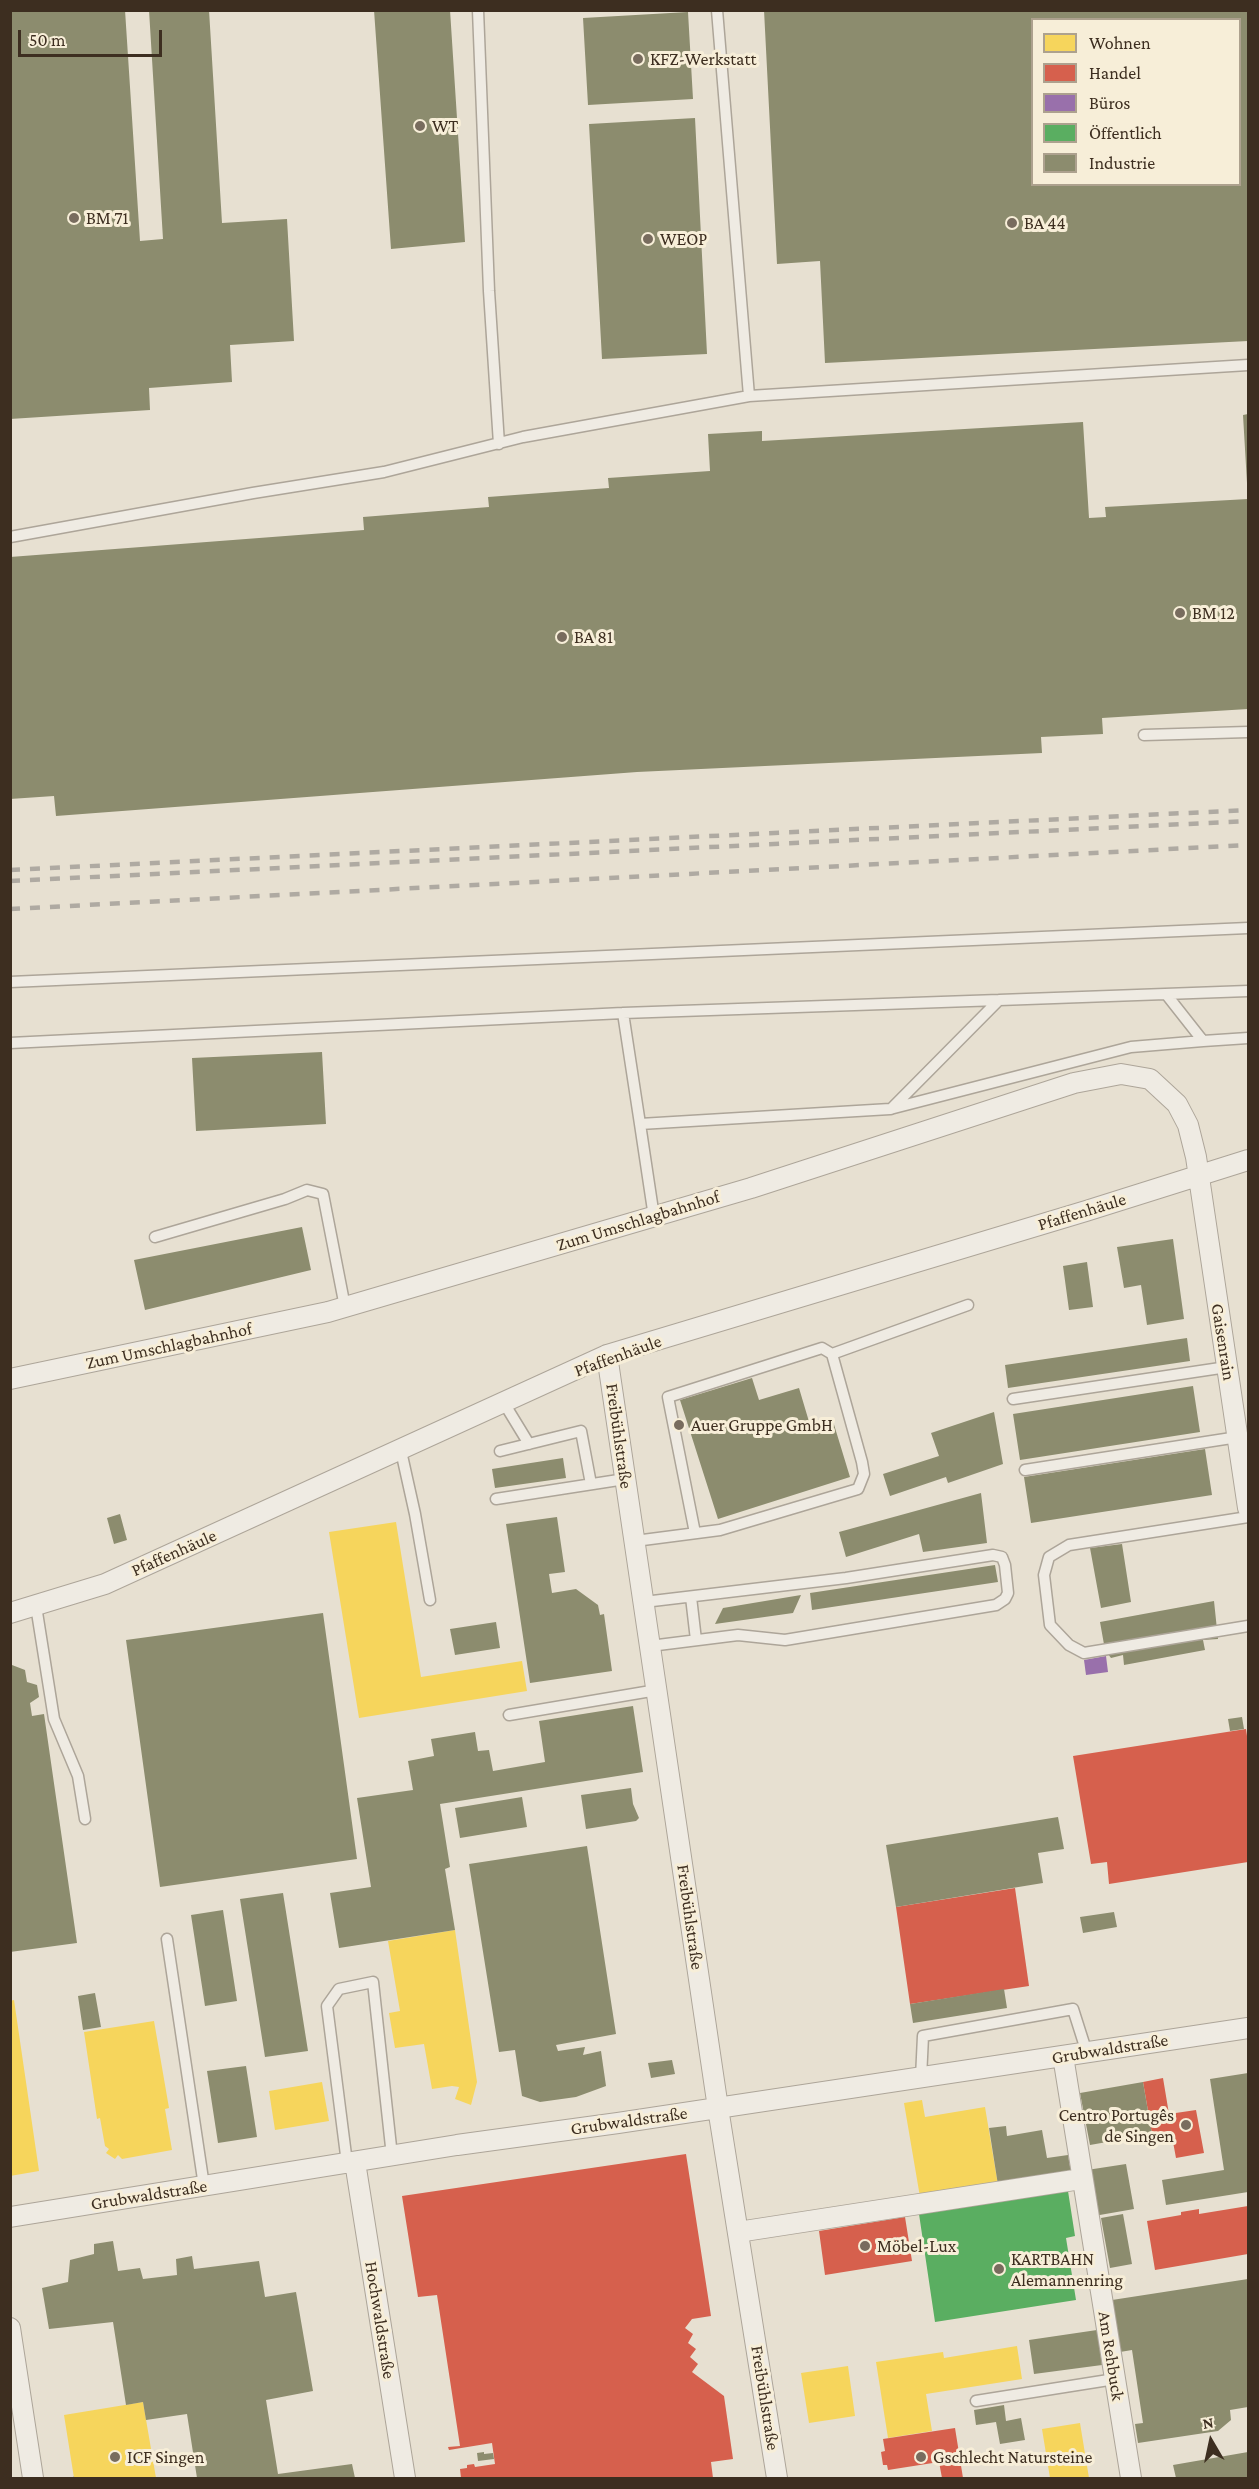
<!DOCTYPE html>
<meta charset="utf-8">
<style>
body{margin:0}
#map{position:relative;width:1259px;height:2489px;overflow:hidden;background:#e7e0d1;font-family:"Crimson Pro",serif}
canvas{display:block}
.frame{position:absolute;inset:0;border:12px solid #3d2e20;pointer-events:none}
.legend{position:absolute;left:1031px;top:18px;width:210px;height:168px;box-sizing:border-box;background:#f7eed8;border:2px solid #ada18e;margin:0;padding:8px 10px;list-style:none;font-size:18px;color:#3d2e20}
.legend li{display:flex;align-items:center;gap:12px;height:30px}
.legend b{width:30px;border:2px solid #ada18e}
.north{position:absolute;left:1181px;top:2411px;width:60px;height:60px;-webkit-text-stroke:4px #f7eed8;paint-order:stroke;rotate:351deg;font-size:16px;font-weight:700;line-height:24px;text-align:center;color:#3d2e20}
.north::after{content:'';display:block;margin:auto;width:21px;height:27px;background:#3d2e20;clip-path:polygon(50% 0,100% 100%,50% 72%,0 100%)}
.scale{position:absolute;left:18px;top:30px;width:144px;height:27px;box-sizing:border-box;border:3px solid #3d2e20;border-top:0;padding-left:8px;font-size:18px;line-height:21px;white-space:nowrap;color:#3d2e20;-webkit-text-stroke:4px #f7eed8;paint-order:stroke}
</style>
<div id="map">
<canvas width="1259" height="2489"></canvas>
<div class="frame"></div>
<ul class="legend">
<li><b style="height:16px;background:#f6d55c"></b>Wohnen</li>
<li><b style="height:16px;background:#d6604d"></b>Handel</li>
<li><b style="height:16px;background:#9970ab"></b>Büros</li>
<li><b style="height:16px;background:#5aae61"></b>Öffentlich</li>
<li><b style="height:16px;background:#8c8c6e"></b>Industrie</li>
</ul>
<div class="north">N</div>
<div class="scale">50 m</div>
</div>
<script>
const ctx = document.querySelector('canvas').getContext('2d');
ctx.lineJoin = 'round';
function fillPath(path, color) { ctx.fillStyle = color; ctx.fill(path, 'evenodd'); }
const shape = rows => new Path2D(rows.map(r => 'M' + r).join(''));
function strokePath(path, color, width, dash) { ctx.strokeStyle = color; ctx.lineWidth = width; ctx.lineCap = dash ? 'butt' : 'round'; ctx.setLineDash(dash || []); ctx.stroke(path); }
function drawText(font, color, halo, rows, align = 'center') {
  ctx.font = font + ' "Crimson Pro",serif'; ctx.lineWidth = 6; ctx.setLineDash([]); ctx.textBaseline = 'middle'; ctx.strokeStyle = halo; ctx.fillStyle = color; for (const [text, x, y, turn = 0] of rows) {
    ctx.save(); ctx.translate(x, y); ctx.rotate((+turn || 0) * Math.PI / 180); ctx.textAlign = isNaN(turn) ? turn : align; if (halo) ctx.strokeText(text, 0, 0); ctx.fillText(text, 0, 0); ctx.restore();
  }
}
const homes = shape([
 [396,1522,421,1677,522,1661,527,1691,359,1718,329,1532],
 [455,1930,477,2082,471,2105,455,2099,459,2087,452,2086,432,2089,424,2044,395,2048,389,2013,400,2011,388,1941],
 [14,2000,39,2171,10,2176,10,2001],
 [154,2021,169,2108,165,2109,172,2150,122,2159,118,2155,115,2159,106,2153,109,2149,105,2146,100,2118,97,2119,84,2032],
 [322,2082,329,2121,275,2130,269,2091],
 [922,2100,925,2117,985,2107,998,2185,920,2197,904,2103],
 [1017,2346,1022,2379,926,2394,932,2431,888,2438,876,2362,943,2352,944,2358],
 [848,2366,855,2416,809,2423,801,2373],
 [143,2402,156,2478,74,2478,64,2415],
 [1080,2423,1089,2478,1050,2478,1042,2429]
]);
const shops = shape([
 [1246,1729,1248,1743,1248,1862,1109,1884,1107,1862,1091,1864,1073,1756],
 [1015,1888,1029,1986,910,2004,896,1907],
 [1163,2078,1169,2114,1196,2110,1204,2153,1176,2158,1171,2131,1152,2134,1143,2082],
 [686,2154,711,2316,692,2319,685,2328,693,2334,688,2343,696,2349,690,2357,698,2364,692,2372,724,2396,733,2459,711,2462,713,2478,461,2478,460,2469,467,2468,467,2465,474,2464,475,2467,495,2464,492,2443,449,2450,448,2447,460,2446,437,2295,418,2297,402,2196],
 [1248,2206,1248,2254,1155,2270,1147,2221,1181,2215,1181,2212,1199,2209,1199,2214],
 [905,2217,912,2261,825,2275,819,2231],
 [955,2428,963,2478,942,2478,939,2462,888,2470,887,2465,883,2465,881,2452,885,2451,883,2439]
]);
const offices = shape([
 [1106,1656,1108,1672,1086,1675,1084,1660]
]);
const public = shape([
 [1068,2191,1075,2236,1066,2238,1076,2300,935,2322,919,2214]
]);
const industry = shape([
 [10,10,125,10,140,241,163,239,149,10,209,10,222,223,287,219,294,341,230,345,232,382,149,388,150,410,10,419],
 [374,10,450,10,465,242,391,249],
 [764,10,1248,10,1248,341,825,363,820,261,777,264],
 [1032,20,1240,20,1240,184,1032,184],
 [688,12,693,99,588,105,583,18],
 [695,118,707,354,602,359,589,124],
 [1248,414,1248,483,1247,483,1243,415],
 [1083,422,1089,518,1106,517,1105,507,1248,499,1248,709,1102,718,1103,734,1041,737,1042,753,637,772,56,816,54,796,10,799,10,557,364,530,363,517,489,507,488,497,609,488,608,478,710,471,708,434,762,431,762,441],
 [322,1052,326,1124,196,1131,192,1058],
 [302,1227,311,1270,145,1310,134,1260],
 [1173,1239,1184,1319,1147,1325,1141,1285,1124,1288,1117,1247],
 [1087,1262,1093,1307,1069,1310,1063,1266],
 [1187,1338,1190,1361,1008,1388,1005,1365],
 [752,1378,759,1400,799,1388,810,1425,832,1418,850,1477,718,1519,680,1400],
 [1193,1386,1200,1432,1020,1460,1013,1414],
 [994,1412,1003,1464,948,1483,946,1477,890,1496,883,1474,939,1456,931,1433],
 [1205,1449,1212,1495,1031,1523,1024,1477],
 [563,1458,566,1478,495,1488,492,1469],
 [981,1493,987,1543,923,1552,919,1534,846,1557,839,1532],
 [120,1514,127,1540,114,1544,107,1518],
 [557,1517,565,1572,549,1574,552,1593,576,1589,598,1605,600,1615,604,1614,612,1671,530,1683,506,1524],
 [1122,1544,1131,1602,1101,1608,1090,1548],
 [995,1565,998,1582,812,1610,810,1593],
 [801,1595,793,1613,715,1624,723,1608],
 [1214,1601,1218,1639,1203,1640,1205,1650,1124,1665,1123,1655,1111,1658,1105,1650,1100,1622],
 [323,1613,357,1859,160,1887,126,1640],
 [496,1622,500,1648,455,1655,450,1629],
 [12,1665,25,1670,27,1682,37,1685,39,1697,30,1703,32,1716,44,1714,77,1943,10,1952],
 [633,1706,643,1772,440,1804,450,1867,445,1869,455,1930,339,1948,330,1893,371,1887,357,1798,413,1790,408,1761,434,1756,431,1739,475,1732,478,1751,489,1750,493,1771,545,1762,539,1721],
 [1242,1717,1244,1729,1230,1731,1228,1719],
 [631,1788,633,1804,639,1818,636,1821,586,1829,581,1795],
 [522,1797,527,1827,460,1838,455,1808],
 [1058,1817,1064,1849,1038,1853,1043,1883,896,1907,886,1845],
 [587,1846,616,2034,556,2045,558,2051,585,2047,583,2055,601,2051,606,2086,576,2097,540,2102,522,2096,515,2050,499,2052,469,1864],
 [283,1893,308,2051,265,2057,240,1899],
 [223,1910,237,2001,205,2006,191,1915],
 [1114,1912,1117,1927,1083,1933,1080,1917],
 [1004,1989,1007,2008,913,2023,910,2004],
 [95,1993,101,2027,83,2030,78,1996],
 [672,2060,675,2074,651,2078,648,2063],
 [246,2066,257,2137,218,2143,207,2071],
 [1248,2073,1248,2192,1166,2205,1162,2180,1224,2170,1210,2079],
 [1143,2082,1152,2134,1090,2145,1080,2093],
 [1006,2126,1007,2136,1042,2130,1047,2158,1068,2155,1071,2172,998,2185,989,2128],
 [1126,2164,1134,2209,1094,2216,1087,2170],
 [1123,2214,1132,2264,1110,2268,1101,2218],
 [113,2241,118,2271,140,2268,143,2279,177,2275,176,2259,192,2256,194,2269,259,2261,265,2297,296,2292,313,2391,266,2400,278,2474,352,2464,355,2478,197,2478,187,2414,146,2420,143,2402,126,2405,113,2322,49,2329,42,2288,68,2282,70,2260,94,2254,94,2244],
 [1248,2279,1248,2407,1230,2410,1231,2420,1218,2431,1138,2443,1135,2424,1143,2423,1132,2350,1120,2352,1112,2300],
 [1097,2330,1102,2365,1034,2374,1029,2340],
 [1004,2405,1006,2421,1021,2418,1025,2440,1000,2444,996,2422,976,2425,974,2410],
 [484,2452,484,2454,493,2453,494,2459,478,2461,477,2453],
 [1248,2452,1248,2478,1176,2478,1173,2465]
]);
const path = shape([
 [73,2478,74,2478]
]);
const lane = shape([
 [478,10,489,291,499,444],
 [717,10,749,396],
 [10,537,253,493,384,472,523,437,749,396,1248,365],
 [1144,735,1248,732],
 [10,982,1248,928],
 [1166,994,1203,1041,1248,1038],
 [623,1013,640,1124],
 [10,1043,623,1013,999,1000],
 [891,1109,999,1000,1248,991],
 [654,1217,640,1124,890,1109,1131,1047,1203,1041],
 [155,1237,285,1199,307,1190,323,1194,345,1307],
 [832,1354,968,1305],
 [1013,1399,1227,1367],
 [504,1403,529,1444],
 [401,1451,415,1514,430,1600],
 [500,1451,581,1431,591,1484],
 [1025,1470,1238,1437],
 [496,1499,625,1479],
 [1248,1517,1069,1545,1049,1557,1044,1575,1050,1625,1069,1645,1084,1653,1248,1626],
 [635,1541,720,1530,858,1489,864,1474,862,1462,832,1354,822,1348,668,1397,695,1533],
 [691,1597,696,1640],
 [644,1602,846,1578,993,1555,1002,1557,1005,1565,1008,1593,1005,1599,996,1605,785,1640,738,1635,650,1646],
 [36,1606,54,1719,78,1776,85,1819],
 [509,1715,657,1690],
 [167,1939,204,2186],
 [921,2078,923,2036,1073,2009,1087,2053],
 [347,2163,327,2006,339,1989,373,1982,392,2156],
 [976,2401,1115,2379]
]);
const street = shape([
 [607,1355,718,2108,777,2478],
 [10,1379,328,1312,751,1188,1074,1083,1121,1074,1150,1079,1177,1104,1188,1125,1196,1157,1248,1508],
 [10,1613,105,1584,607,1355,1086,1211,1248,1160],
 [1063,2056,1131,2478],
 [355,2162,405,2478],
 [10,2217,457,2145,618,2123,1248,2028],
 [738,2232,1081,2179],
 [10,2328,33,2478]
]);
const rail = shape([
 [10,870,1248,810],
 [10,881,1248,821],
 [10,909,1248,845]
]);
const markers = [
 [638,59,6,"#786c5e"],
 [420,126,6,"#786c5e"],
 [74,218,6,"#786c5e"],
 [1012,223,6,"#786c5e"],
 [648,239,6,"#786c5e"],
 [1180,613,6,"#786c5e"],
 [562,637,6,"#786c5e"],
 [679,1425,6,"#786c5e"],
 [1186,2125,6,"#786c5e"],
 [865,2246,6,"#786c5e"],
 [999,2269,6,"#786c5e"],
 [115,2457,6,"#786c5e"],
 [921,2457,6,"#786c5e"]
];
const poiNames = [
 ["KFZ-Werkstatt",650,59],
 ["WT",432,126],
 ["BM 71",86,218],
 ["BA 44",1024,223],
 ["WEOP",660,239],
 ["BM 12",1192,613],
 ["BA 81",574,637],
 ["Auer Gruppe GmbH",691,1425],
 ["Centro Portugês",1174,2115,"right"],
 ["de Singen",1174,2136,"right"],
 ["Möbel-Lux",877,2246],
 ["KARTBAHN",1011,2259],
 ["Alemannenring",1011,2280],
 ["ICF Singen",127,2457],
 ["Gschlecht Natursteine",933,2457]
];
const streetNames = [
 ["Pfaffenhäule",1082,1212,-17],
 ["Zum Umschlagbahnhof",638,1221,-17],
 ["Gaisenrain",1223,1342,81],
 ["Zum Umschlagbahnhof",169,1346,-12],
 ["Pfaffenhäule",618,1356,-20],
 ["Freibühlstraße",619,1436,82],
 ["Pfaffenhäule",174,1553,-24],
 ["Freibühlstraße",690,1917,82],
 ["Grubwaldstraße",1110,2049,-9],
 ["Grubwaldstraße",629,2121,-8],
 ["Grubwaldstraße",149,2195,-9],
 ["Hochwaldstraße",380,2320,81],
 ["Am Rehbuck",1111,2356,81],
 ["Freibühlstraße",765,2398,81]
];
fillPath(homes, '#f6d55c');
fillPath(shops, '#d6604d');
fillPath(offices, '#9970ab');
fillPath(public, '#5aae61');
fillPath(industry, '#8c8c6e');
strokePath(lane, '#ada599', 13);
strokePath(street, '#ada599', 22);
strokePath(path, '#c8c2b9', 4, [4.5, 3]);
strokePath(lane, '#efebe3', 10);
strokePath(street, '#efebe3', 20);
strokePath(rail, '#afaaa2', 4.5, [10, 10]);
for (const [x, y, r, color] of markers) { const dot = new Path2D(); dot.arc(x, y, r, 0, 2 * Math.PI); ctx.fillStyle = color; ctx.fill(dot); strokePath(dot, '#f7eed8', 2); }
drawText('18px', '#3d2e20', '#f7eed8', poiNames, 'left');
drawText('18px', '#3d2e20', '#f7eed8', streetNames);
</script>
